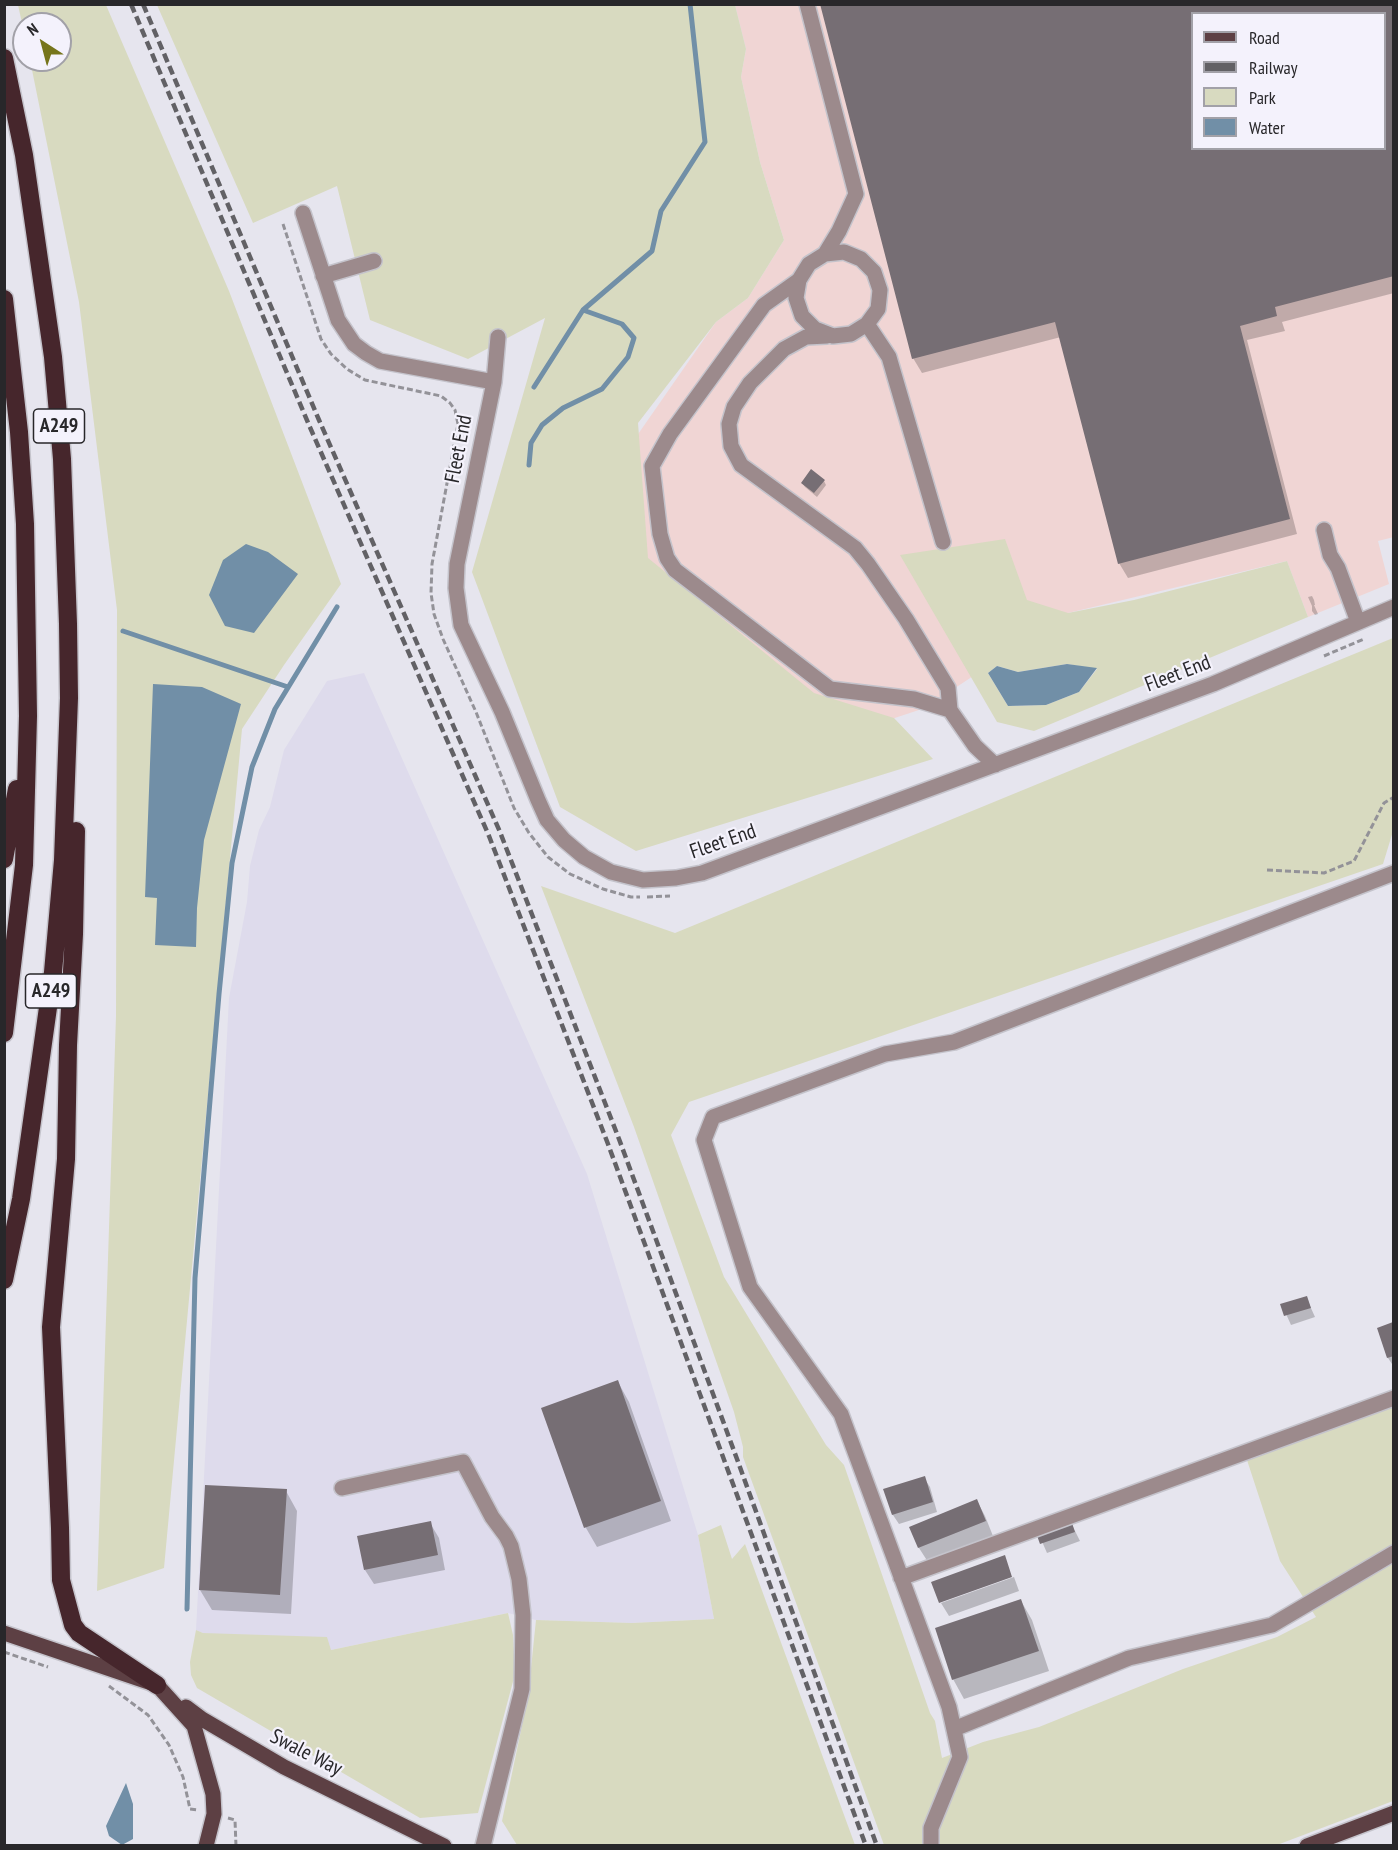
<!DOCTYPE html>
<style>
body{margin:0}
#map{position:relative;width:1398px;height:1850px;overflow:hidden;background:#e6e5ee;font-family:"PT Sans Narrow",sans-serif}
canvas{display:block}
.frame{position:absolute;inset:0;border:6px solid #28272a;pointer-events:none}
.legend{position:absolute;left:1191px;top:12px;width:195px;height:138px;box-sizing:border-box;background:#f4f2fc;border:2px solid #a2a1a8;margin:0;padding:8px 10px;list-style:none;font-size:18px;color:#28272a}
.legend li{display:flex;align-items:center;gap:12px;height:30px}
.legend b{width:30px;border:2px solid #a2a1a8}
.north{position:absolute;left:12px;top:12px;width:60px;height:60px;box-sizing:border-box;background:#f4f2fc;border:2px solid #a2a1a8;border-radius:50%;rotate:324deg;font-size:16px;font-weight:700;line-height:24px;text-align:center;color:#28272a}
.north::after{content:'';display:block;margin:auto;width:21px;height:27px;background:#76751b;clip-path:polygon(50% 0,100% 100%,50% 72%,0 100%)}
</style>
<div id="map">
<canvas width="1398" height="1850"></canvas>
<div class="frame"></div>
<ul class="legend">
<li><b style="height:8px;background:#5d4044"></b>Road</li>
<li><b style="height:8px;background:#626165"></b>Railway</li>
<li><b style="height:16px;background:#d8dac0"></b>Park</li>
<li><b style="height:16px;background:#718fa7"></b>Water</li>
</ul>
<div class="north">N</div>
</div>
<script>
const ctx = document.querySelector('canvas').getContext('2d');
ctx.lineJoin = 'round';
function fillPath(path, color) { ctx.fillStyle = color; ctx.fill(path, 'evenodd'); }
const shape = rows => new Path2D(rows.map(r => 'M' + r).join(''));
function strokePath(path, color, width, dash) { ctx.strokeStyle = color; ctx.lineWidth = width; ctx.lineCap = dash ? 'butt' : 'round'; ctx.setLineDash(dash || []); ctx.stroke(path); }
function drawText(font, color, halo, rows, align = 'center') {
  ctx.font = font + ' "PT Sans Narrow",sans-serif'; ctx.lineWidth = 4.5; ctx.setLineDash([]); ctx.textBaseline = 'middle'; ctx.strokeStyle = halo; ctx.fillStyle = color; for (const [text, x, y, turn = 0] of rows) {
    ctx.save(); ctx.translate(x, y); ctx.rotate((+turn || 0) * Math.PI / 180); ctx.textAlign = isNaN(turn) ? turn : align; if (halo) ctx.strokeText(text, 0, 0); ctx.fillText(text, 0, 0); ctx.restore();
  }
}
const built = shape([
 [364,673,587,1174,698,1535,714,1619,632,1623,536,1620,508,1613,331,1650,203,1633,196,1630,229,998,247,902,250,866,259,830,270,807,284,750,327,681]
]);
const industrial = shape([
 [735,5,1393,5,1394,537,1378,541,1389,584,1308,617,1287,561,1068,613,925,708,734,771,589,520,627,450,716,322,748,298,784,240,760,162,741,77,746,49],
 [1192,14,1384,14,1384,148,1192,148]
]);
const green = shape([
 [18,5,106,5,229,291,341,584,284,665,242,729,164,1568,97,1591,116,1016,117,610,79,302,30,60,60,60,60,24,24,24,24,32],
 [157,5,735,5,746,49,741,77,760,162,784,240,748,298,716,322,638,423,648,558,814,693,894,718,933,759,636,851,560,807,472,572,545,318,468,359,370,320,337,186,253,223],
 [1005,539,1027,600,1068,613,1134,600,1287,561,1308,617,1034,731,997,722,900,555],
 [1067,664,1097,669,1079,692,1046,705,1008,706,988,673,997,666,1018,672],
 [1393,638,1394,828,1383,864,689,1102,671,1135,724,1277,826,1445,844,1465,930,1713,935,1721,942,1758,983,1742,1039,1727,1183,1669,1277,1637,1316,1617,1280,1561,1246,1457,1393,1407,1393,1801,1277,1845,884,1845,743,1457,743,1447,734,1412,634,1127,541,886,675,933],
 [721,1525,732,1559,745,1544,855,1845,517,1845,502,1821,528,1697,536,1620,632,1623,714,1619,698,1535],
 [508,1613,513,1635,515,1674,478,1813,420,1818,197,1688,191,1675,190,1662,196,1630,203,1633,327,1637,331,1650]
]);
const water = shape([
 [246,544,268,552,298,574,254,633,225,626,209,595,223,560],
 [1067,664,1097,668,1079,692,1046,705,1008,706,988,673,997,666,1018,672],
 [153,684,202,687,241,704,204,840,197,908,196,947,155,945,157,898,145,897],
 [126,1783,133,1804,133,1839,122,1845,109,1836,106,1826]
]);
const shadow = shape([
 [822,4,1394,4,1394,293,1282,322,1285,331,1247,340,1297,534,1128,578,1119,563,1061,337,922,373,913,358],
 [1192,14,1384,14,1384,148,1192,148],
 [824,481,826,485,817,497,805,487,802,483],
 [1312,596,1314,600,1315,605,1314,605,1318,614,1315,615,1312,611,1312,606,1308,597],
 [1306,1297,1315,1317,1291,1325,1282,1305],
 [1392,1324,1394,1326,1394,1367,1388,1358,1379,1329],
 [618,1382,629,1402,671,1521,597,1547,586,1528,543,1409],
 [924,1478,930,1487,937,1512,899,1524,893,1515,885,1490],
 [286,1491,297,1511,291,1614,212,1610,200,1590],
 [977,1501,985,1516,993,1536,928,1562,919,1548,911,1527],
 [1069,1519,1080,1541,1047,1553,1037,1530],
 [430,1523,439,1538,445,1570,374,1584,365,1570],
 [1014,1577,1019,1591,949,1616,941,1603],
 [1021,1601,1032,1620,1049,1671,964,1699,953,1679]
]);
const stream = shape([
 [534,387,583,310,652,251,661,211,705,142,690,4],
 [529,465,531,443,542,425,563,408,602,389,628,357,634,338,622,324,583,310],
 [123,631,288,687],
 [187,1609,195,1278,219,994,232,863,252,767,275,709,337,607]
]);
const building = shape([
 [820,4,1394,4,1394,276,1275,307,1277,316,1240,326,1290,519,1118,564,1055,322,912,359],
 [1192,14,1384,14,1384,148,1192,148],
 [811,469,825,480,814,493,801,483],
 [1307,1296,1311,1308,1284,1316,1280,1304],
 [1393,1322,1394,1356,1387,1358,1377,1328],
 [618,1380,661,1501,584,1528,541,1408],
 [925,1476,933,1502,892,1515,883,1489],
 [205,1485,287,1489,280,1595,199,1590],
 [977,1499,986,1521,918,1548,909,1527],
 [1070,1517,1075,1532,1040,1544,1035,1530],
 [431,1521,438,1555,364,1570,357,1536],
 [1005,1555,1012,1577,939,1603,931,1582],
 [1021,1599,1039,1651,952,1680,935,1628]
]);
const path = shape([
 [283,224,321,339,331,354,347,369,365,380,441,396,450,403,455,410,458,424,432,564,431,593,434,614,443,639,476,712,514,808,529,833,548,857,570,874,603,889,631,897,640,897],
 [1324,656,1364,639],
 [1267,870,1324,873,1354,861,1384,803,1394,797],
 [647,897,670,896],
 [4,1652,48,1667],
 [109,1686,148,1715,169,1745,183,1777,190,1809,199,1810],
 [228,1818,235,1820,236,1846]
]);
const minor = shape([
 [807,4,856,194,839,231,825,254],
 [303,213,338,320,354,344,366,353,380,361,494,382],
 [323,276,374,261],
 [799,280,796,298,802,316,815,329,833,336,851,334,867,324,878,309,880,290,874,272,861,259,844,252,825,254,809,264,799,280,764,305,670,434,652,466,660,534,667,558,675,570,830,689,914,699,950,710],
 [867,324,889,357,943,542],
 [827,336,806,337,784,349,750,383,734,407,729,424,731,446,741,465,855,548,868,564,906,619,948,688,950,710,975,746,995,765],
 [498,337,494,382,457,564,456,588,461,625,502,712,538,800,547,820,564,840,584,857,611,872,643,880,676,878,702,873,1213,684,1394,607],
 [1324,530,1330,555,1338,568,1358,622],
 [342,1488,463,1462,492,1517,506,1536,511,1546,519,1579,523,1615,522,1689,483,1846],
 [901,1578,1394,1398],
 [954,1729,1129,1658,1272,1625,1394,1553],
 [931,1846,931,1828,960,1757,949,1707,841,1414,750,1287,704,1140,713,1117,885,1054,954,1042,1394,873]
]);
const major = shape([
 [4,1633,157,1685,194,1726,213,1794,214,1814,206,1846],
 [186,1707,202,1719,284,1767,444,1846],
 [1307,1846,1394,1813]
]);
const highway = shape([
 [4,58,24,155,53,357,62,459,68,624,69,698,63,860,53,972,21,1199,4,1280],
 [4,299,19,432,25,524,28,716,24,865,4,1033],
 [76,831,74,934,68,1045,66,1159,51,1327,60,1528,61,1580,73,1625,79,1633,157,1685],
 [4,859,17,789]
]);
const rail = shape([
 [131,4,309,425,489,836,608,1144,866,1846],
 [143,4,319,420,500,832,619,1139,737,1459,877,1846]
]);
const shields = [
 [59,426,51],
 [51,991,51]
];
const shieldNames = [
 ["A249",59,426],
 ["A249",51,991]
];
const streetNames = [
 ["Fleet End",459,449,-79],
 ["Fleet End",1178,674,-21],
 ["Fleet End",723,842,-19],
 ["Swale Way",306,1753,27]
];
fillPath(built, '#dedbec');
fillPath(industrial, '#f0d5d4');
fillPath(green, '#d8dac0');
fillPath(water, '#718fa7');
fillPath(shadow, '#0003');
strokePath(stream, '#718fa7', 5);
fillPath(building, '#766e74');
strokePath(minor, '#c4c3cb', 18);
strokePath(major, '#c4c3cb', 18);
strokePath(highway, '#c4c3cb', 21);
strokePath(path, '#939298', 3, [6, 3]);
strokePath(minor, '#9c8a8c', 15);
strokePath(major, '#5d4044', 15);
strokePath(highway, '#46262c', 18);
strokePath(rail, '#626165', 4.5, [9, 4.5]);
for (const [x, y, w] of shields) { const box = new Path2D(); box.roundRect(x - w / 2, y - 17, w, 34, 4.5); ctx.fillStyle = '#f4f2fc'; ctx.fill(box); strokePath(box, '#28272a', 1.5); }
drawText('bold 20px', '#28272a', null, shieldNames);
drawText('21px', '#28272a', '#f4f2fc', streetNames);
</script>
